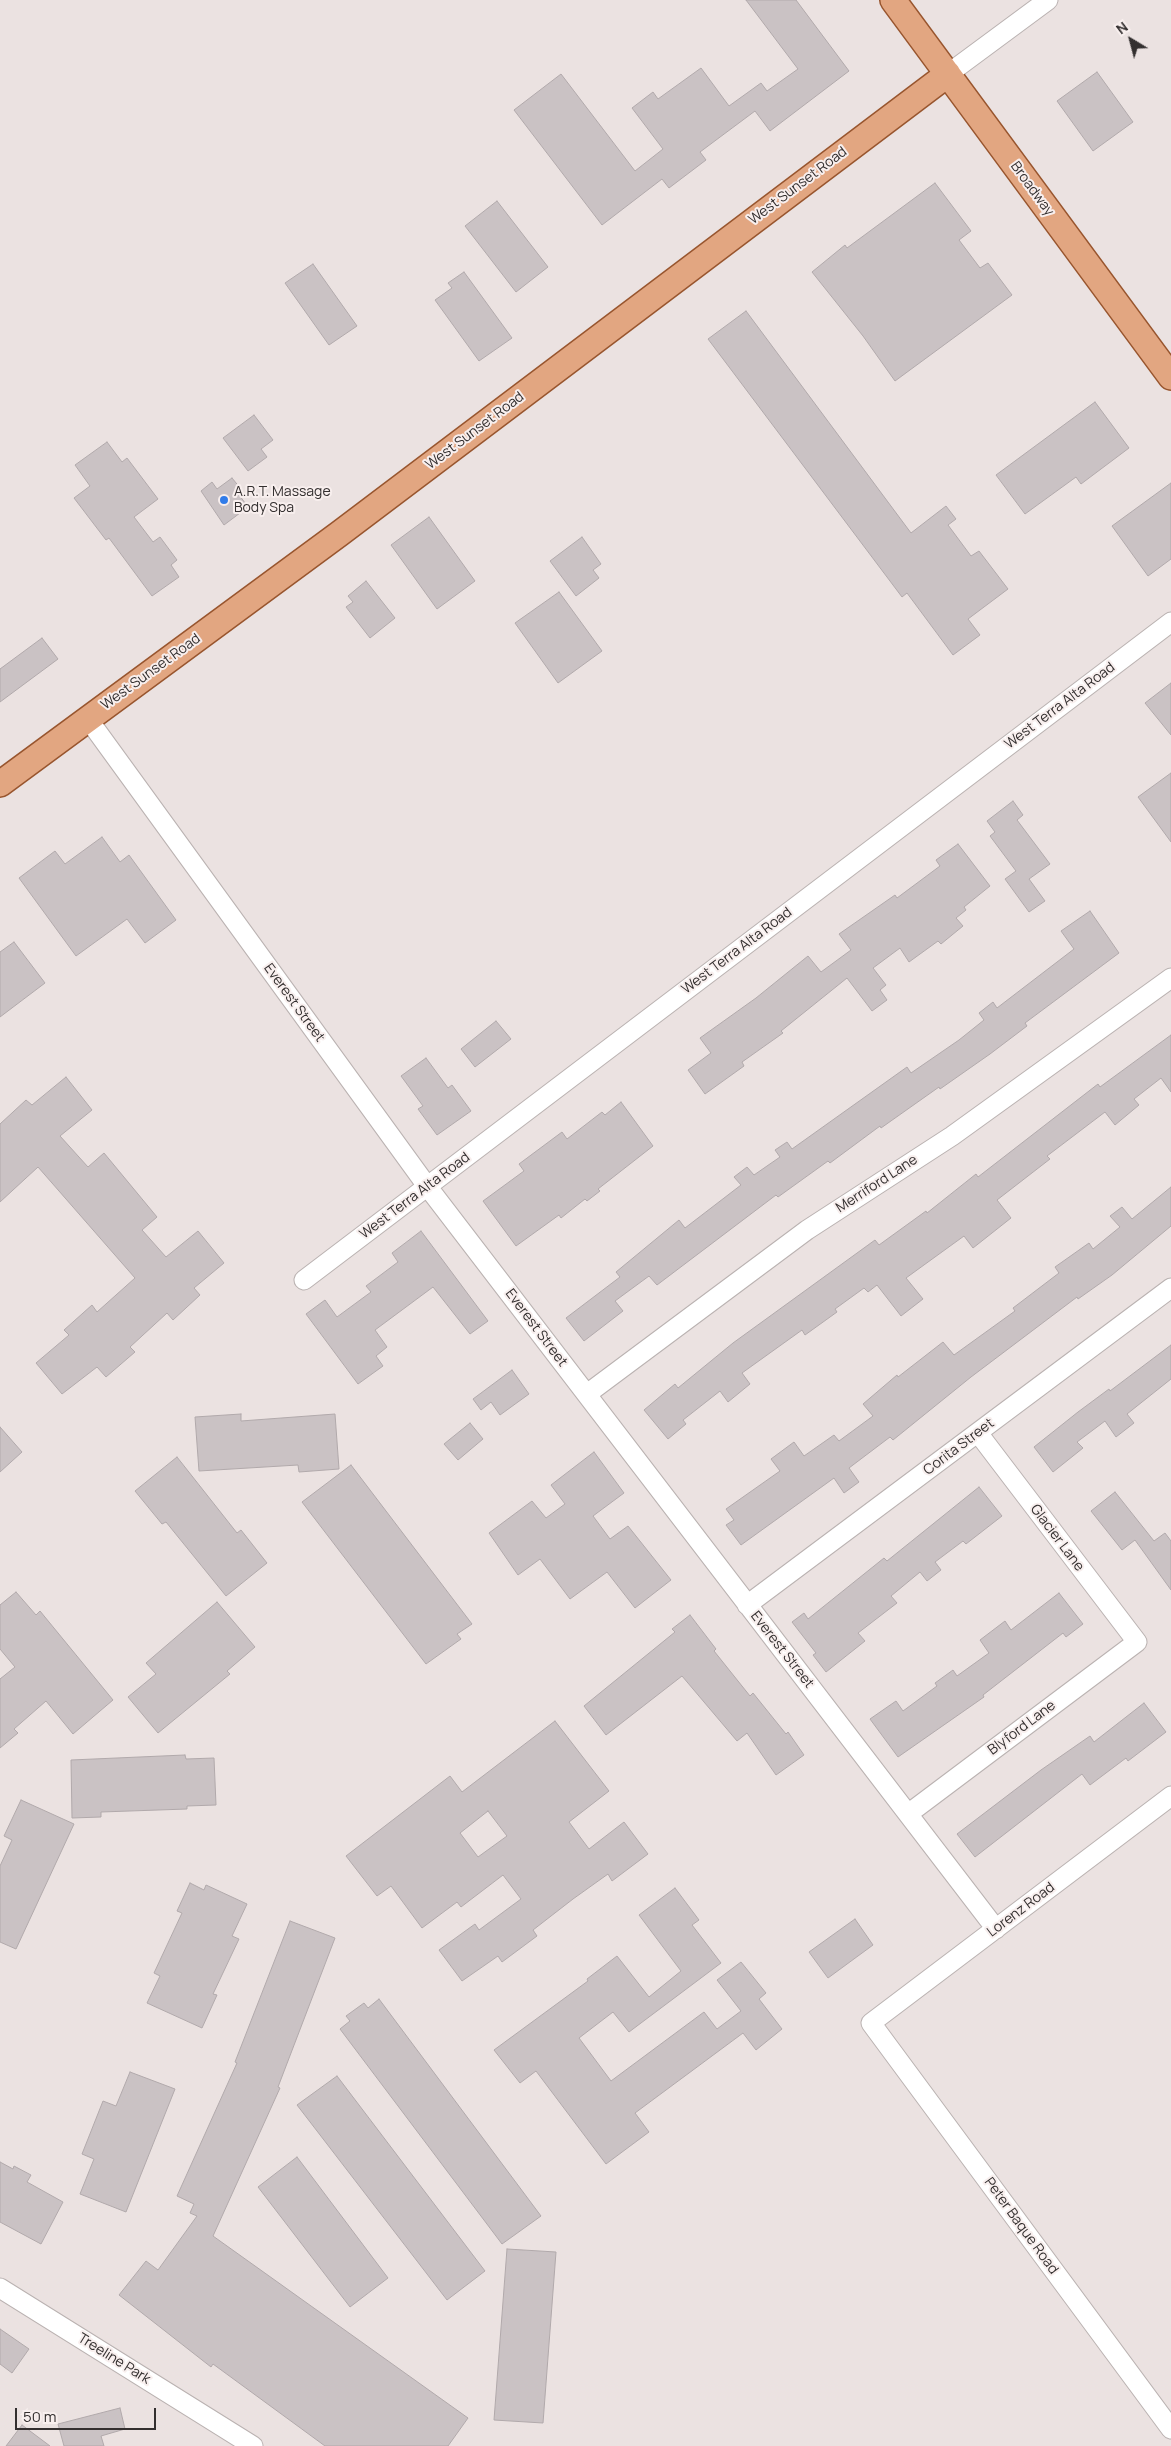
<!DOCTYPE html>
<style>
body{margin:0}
#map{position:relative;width:1171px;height:2446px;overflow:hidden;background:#ebe2e1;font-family:Manrope,sans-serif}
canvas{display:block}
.north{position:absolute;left:1106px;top:15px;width:50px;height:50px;-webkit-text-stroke:4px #f8efee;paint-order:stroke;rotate:323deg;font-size:14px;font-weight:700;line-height:20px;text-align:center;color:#332f2f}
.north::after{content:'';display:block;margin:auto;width:18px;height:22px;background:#332f2f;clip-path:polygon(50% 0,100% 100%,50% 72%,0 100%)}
.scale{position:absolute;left:15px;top:2408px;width:141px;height:22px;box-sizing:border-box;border:2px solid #332f2f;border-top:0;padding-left:6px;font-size:15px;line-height:18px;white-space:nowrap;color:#332f2f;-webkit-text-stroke:4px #f8efee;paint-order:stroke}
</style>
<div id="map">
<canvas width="1171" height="2446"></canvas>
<div class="north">N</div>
<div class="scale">50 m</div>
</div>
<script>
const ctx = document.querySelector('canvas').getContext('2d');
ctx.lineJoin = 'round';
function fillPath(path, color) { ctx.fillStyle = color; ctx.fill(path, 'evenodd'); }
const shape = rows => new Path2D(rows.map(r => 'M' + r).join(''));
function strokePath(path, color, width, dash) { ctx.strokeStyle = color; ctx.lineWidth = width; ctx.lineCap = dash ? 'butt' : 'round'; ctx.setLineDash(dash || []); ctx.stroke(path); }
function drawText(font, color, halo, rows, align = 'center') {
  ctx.font = font + ' Manrope,sans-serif'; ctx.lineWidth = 4; ctx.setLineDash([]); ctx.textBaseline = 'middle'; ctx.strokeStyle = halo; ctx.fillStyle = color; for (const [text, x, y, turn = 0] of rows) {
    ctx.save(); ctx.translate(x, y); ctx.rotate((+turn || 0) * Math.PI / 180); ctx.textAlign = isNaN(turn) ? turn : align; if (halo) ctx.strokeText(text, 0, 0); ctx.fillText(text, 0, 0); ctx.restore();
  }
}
const building = shape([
 [746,0,796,0,849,71,770,131,755,111,700,152,706,160,669,188,662,179,602,225,514,110,561,74,635,171,663,149,632,108,653,92,658,99,701,68,729,106,761,83,767,91,798,69,746,0],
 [1097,72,1133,122,1093,151,1057,101,1097,72],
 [935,183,971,231,959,240,980,268,988,263,1012,295,895,381,863,336,812,272,845,245,847,248,935,183],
 [497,201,548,267,516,292,465,226,497,201],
 [313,264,357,326,329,345,285,283,313,264],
 [464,272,512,338,479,361,435,300,452,288,448,283,464,272],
 [746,311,911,533,946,506,956,519,948,525,971,556,979,551,1008,589,968,619,980,635,953,655,907,593,902,597,708,339,746,311],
 [1095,402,1129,448,1081,484,1076,477,1025,514,996,475,1095,402],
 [254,415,273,440,261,449,267,457,248,471,223,438,254,415],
 [107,442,122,462,127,458,158,499,134,517,153,542,160,537,177,560,171,565,179,577,152,596,109,538,106,540,74,498,90,486,75,465,107,442],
 [232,478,241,489,237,492,248,507,224,525,201,491,212,482,217,489,232,478],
 [1171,483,1171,559,1148,576,1112,526,1171,483],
 [429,517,475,581,437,609,391,545,429,517],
 [582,537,601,564,593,570,599,578,576,596,550,561,582,537],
 [366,581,395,618,370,638,346,607,353,602,348,596,366,581],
 [559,592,602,651,558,683,515,623,559,592],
 [42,638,58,659,0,702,0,669,42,638],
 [1171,683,1171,735,1145,703,1171,683],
 [1171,773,1171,842,1138,797,1171,773],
 [1013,801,1023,815,1017,820,1050,864,1029,879,1045,901,1029,912,1005,879,1016,871,990,836,995,832,987,821,1013,801],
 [102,837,120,862,129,855,176,920,145,943,127,919,76,956,19,878,55,851,65,864,102,837],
 [958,844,990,886,964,907,966,910,956,918,963,926,941,944,938,941,909,962,900,948,873,968,886,985,880,990,887,1000,872,1011,847,978,781,1031,783,1033,742,1062,744,1066,705,1094,688,1070,711,1053,700,1038,756,998,808,956,821,972,851,950,839,934,895,895,897,898,940,866,936,860,958,844],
 [1090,911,1119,953,1025,1023,1027,1026,990,1054,940,1089,939,1087,881,1128,880,1126,830,1163,828,1161,778,1197,776,1195,657,1285,649,1276,615,1301,623,1311,584,1341,566,1318,620,1277,616,1272,679,1220,685,1228,741,1185,734,1177,747,1167,754,1175,780,1157,775,1150,787,1142,792,1149,907,1067,911,1073,959,1040,984,1020,979,1013,993,1002,997,1008,1074,949,1061,931,1090,911],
 [14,942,45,983,0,1017,0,952,14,942],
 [496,1021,511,1039,475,1067,461,1049,496,1021],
 [1171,1035,1171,1092,1161,1078,1134,1099,1139,1105,1115,1125,1105,1112,1047,1156,1050,1159,997,1200,1011,1218,973,1248,964,1236,906,1278,923,1299,901,1316,877,1285,868,1292,864,1288,835,1309,837,1312,805,1335,802,1330,742,1373,750,1384,728,1402,720,1391,683,1420,686,1424,668,1439,644,1410,675,1384,678,1388,733,1343,875,1240,879,1245,926,1211,927,1213,976,1174,978,1177,1098,1084,1100,1087,1171,1035],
 [426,1058,448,1088,452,1085,471,1111,437,1135,418,1109,423,1106,401,1076,426,1058],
 [66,1077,92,1110,60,1136,88,1167,104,1153,157,1217,142,1230,166,1257,198,1231,224,1263,194,1288,200,1295,173,1320,167,1313,130,1347,135,1352,106,1377,97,1367,62,1394,36,1363,69,1335,64,1330,92,1305,97,1312,135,1278,38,1167,0,1202,0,1124,26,1100,32,1105,66,1077],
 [621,1102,653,1146,598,1189,600,1191,587,1201,585,1199,561,1218,559,1215,516,1246,483,1201,524,1171,519,1164,562,1132,567,1139,602,1112,605,1115,621,1102],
 [1171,1187,1171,1226,1112,1275,1078,1299,1077,1297,971,1377,893,1440,890,1437,849,1468,859,1482,844,1493,834,1478,741,1545,726,1525,734,1520,726,1509,780,1471,771,1459,794,1442,804,1456,834,1435,839,1441,873,1416,863,1404,897,1375,898,1377,943,1342,954,1355,1015,1311,1013,1308,1059,1273,1055,1267,1089,1243,1093,1249,1120,1227,1110,1216,1122,1207,1132,1219,1171,1187],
 [421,1231,488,1321,470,1334,433,1287,375,1330,387,1347,376,1356,383,1366,358,1384,306,1314,325,1300,337,1317,371,1292,366,1286,398,1262,392,1253,421,1231],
 [1171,1345,1171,1379,1127,1414,1134,1423,1116,1437,1105,1421,1077,1442,1083,1448,1053,1472,1034,1447,1078,1412,1109,1389,1110,1391,1171,1345],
 [512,1370,529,1394,500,1415,491,1402,481,1410,473,1399,512,1370],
 [241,1414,241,1421,335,1414,339,1469,299,1472,298,1465,199,1471,195,1417,241,1414],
 [470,1423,483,1439,458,1460,444,1444,470,1423],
 [0,1427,22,1452,0,1472,0,1427],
 [594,1452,624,1493,593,1516,610,1539,628,1526,671,1580,635,1608,607,1572,570,1599,540,1559,518,1575,489,1533,532,1501,546,1518,565,1504,551,1485,594,1452],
 [177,1457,237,1533,241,1530,267,1563,226,1596,166,1522,162,1524,135,1491,177,1457],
 [351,1465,472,1624,457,1634,461,1639,426,1664,302,1502,351,1465],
 [979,1487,1002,1516,966,1544,963,1541,935,1562,941,1570,927,1581,920,1572,891,1596,897,1603,858,1633,865,1641,826,1672,813,1655,816,1653,792,1622,804,1613,808,1619,884,1558,887,1561,979,1487],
 [1115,1492,1154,1541,1165,1533,1171,1541,1171,1590,1135,1540,1122,1550,1091,1511,1115,1492],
 [16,1592,36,1615,40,1611,113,1700,73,1734,46,1701,14,1729,18,1733,0,1748,0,1679,15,1667,0,1649,0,1605,16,1592],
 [1059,1593,1083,1624,1066,1637,1063,1633,983,1695,984,1697,898,1757,870,1719,896,1701,903,1711,937,1686,935,1683,953,1670,957,1676,989,1653,980,1640,1005,1621,1011,1630,1059,1593],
 [217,1602,255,1647,227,1671,230,1674,158,1733,128,1697,156,1674,146,1663,217,1602],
 [690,1615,716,1649,714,1651,750,1696,753,1693,786,1734,788,1732,804,1755,776,1775,747,1733,737,1741,682,1676,606,1735,584,1706,675,1632,672,1629,690,1615],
 [1144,1703,1166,1732,1128,1761,1126,1758,1090,1785,1082,1774,975,1857,957,1834,1041,1770,1090,1736,1094,1742,1144,1703],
 [555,1721,609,1791,569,1822,589,1849,624,1822,648,1854,612,1881,608,1874,573,1899,533,1930,537,1936,502,1962,498,1956,462,1981,439,1950,475,1924,479,1930,521,1899,503,1875,461,1907,457,1902,422,1928,391,1886,377,1896,346,1856,450,1776,462,1792,555,1721],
 [488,1811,507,1836,478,1857,460,1833,488,1811],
 [185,1755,186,1759,214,1758,216,1805,187,1806,187,1809,101,1812,101,1817,72,1818,71,1760,185,1755],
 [21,1800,74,1824,16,1949,0,1942,0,1866,12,1840,4,1836,21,1800],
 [190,1883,204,1890,206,1885,247,1904,232,1936,239,1939,213,1994,217,1995,202,2028,147,2003,160,1976,154,1973,182,1913,177,1911,190,1883],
 [675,1888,699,1920,692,1925,721,1963,629,2032,613,2012,579,2038,611,2081,704,2012,717,2029,741,2011,717,1980,741,1962,766,1993,759,1999,782,2029,756,2050,743,2033,635,2113,649,2132,606,2164,536,2071,520,2083,494,2050,588,1981,587,1979,617,1956,649,1997,681,1971,639,1915,675,1888],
 [855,1919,873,1945,828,1978,809,1952,855,1919],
 [290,1921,335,1938,278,2087,280,2088,213,2236,468,2418,448,2446,325,2446,213,2364,211,2367,119,2295,146,2261,158,2270,197,2216,190,2213,194,2204,177,2196,237,2063,235,2062,290,1921],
 [379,1999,541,2216,502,2244,340,2029,350,2021,346,2016,364,2003,368,2008,379,1999],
 [130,2072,175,2089,126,2212,80,2194,94,2159,82,2154,103,2101,116,2106,130,2072],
 [337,2076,485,2271,447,2300,297,2105,337,2076],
 [297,2157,388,2278,350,2307,258,2187,297,2157],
 [0,2162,13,2169,14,2166,31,2175,27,2182,63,2202,41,2244,0,2222,0,2162],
 [507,2249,556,2252,543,2423,494,2420,507,2249],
 [0,2329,29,2349,12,2373,0,2364,0,2329],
 [120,2408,125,2429,101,2436,104,2446,64,2446,58,2424,120,2408],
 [22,2425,50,2446,6,2446,22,2425]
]);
const minor = shape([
 [948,74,1048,0],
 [88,719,427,1186,996,1929],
 [304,1280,1171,622],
 [587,1394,807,1230,952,1136,1171,978],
 [747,1605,1171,1288],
 [1171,1796,871,2023,1171,2429],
 [908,1814,1137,1642,978,1433],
 [0,2288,253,2446]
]);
const major = shape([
 [893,0,1171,377],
 [0,784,339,534,948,74]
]);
const markers = [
 [224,500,5,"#317ce9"]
];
const streetNames = [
 ["West Sunset Road",798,186,-37],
 ["Broadway",1032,189,54],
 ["West Sunset Road",475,431,-37],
 ["West Sunset Road",151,672,-36],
 ["West Terra Alta Road",1060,706,-37],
 ["West Terra Alta Road",737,951,-37],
 ["Everest Street",294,1003,54],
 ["Merriford Lane",877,1184,-33],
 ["West Terra Alta Road",415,1196,-37],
 ["Everest Street",536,1328,53],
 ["Corita Street",959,1447,-37],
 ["Glacier Lane",1057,1538,53],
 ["Everest Street",782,1650,52],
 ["Blyford Lane",1022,1728,-37],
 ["Lorenz Road",1021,1910,-37],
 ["Peter Baque Road",1021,2226,54],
 ["Treeline Park",114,2359,32]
];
const poiNames = [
 ["A.R.T. Massage",234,492],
 ["Body Spa",234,508]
];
fillPath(building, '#cac2c4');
strokePath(building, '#b1a9ab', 1);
strokePath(minor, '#bab2b1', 21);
strokePath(major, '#98552e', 28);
strokePath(minor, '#fff', 19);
strokePath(major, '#e2a681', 25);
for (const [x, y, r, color] of markers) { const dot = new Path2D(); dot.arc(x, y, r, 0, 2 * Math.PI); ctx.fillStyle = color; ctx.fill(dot); strokePath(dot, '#f8efee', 2); }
drawText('14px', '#332f2f', '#f8efee', streetNames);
drawText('14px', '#332f2f', '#f8efee', poiNames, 'left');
</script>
